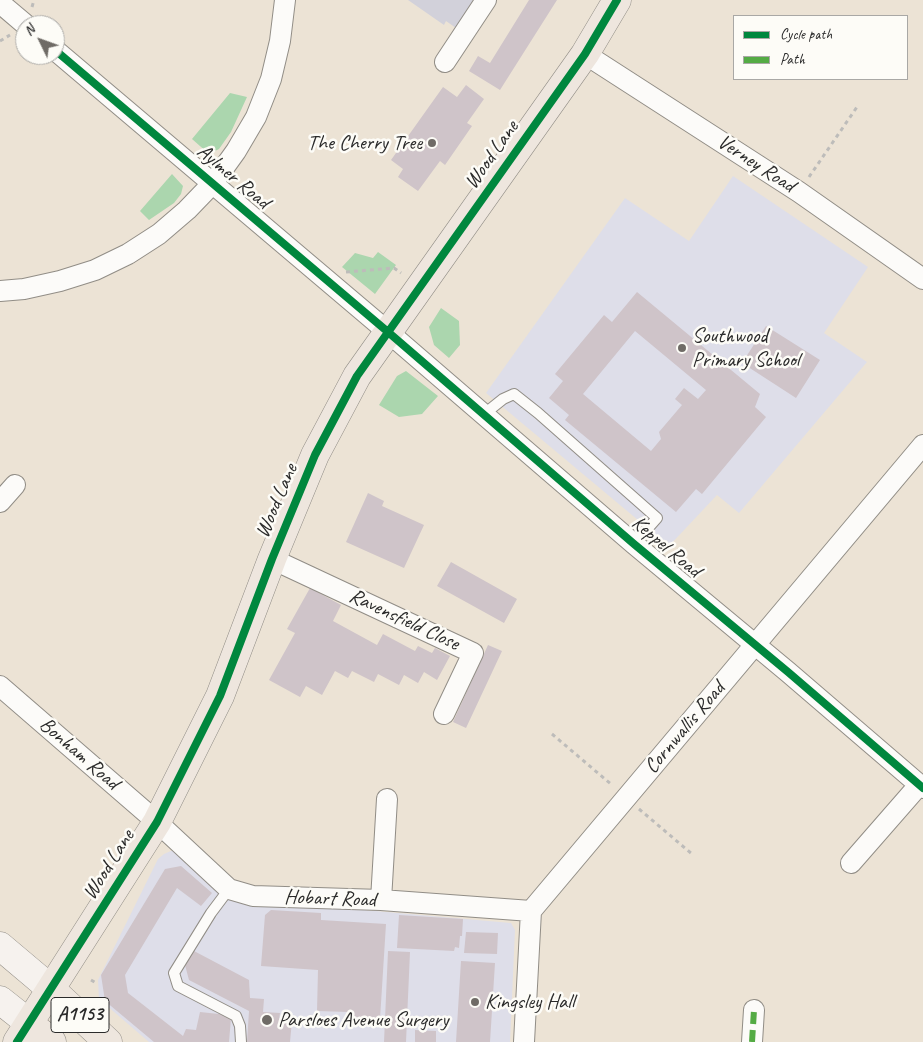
<!DOCTYPE html>
<style>
body{margin:0}
#map{position:relative;width:923px;height:1042px;overflow:hidden;background:#ece3d5;font-family:Caveat,sans-serif}
canvas{display:block}
.legend{position:absolute;left:733px;top:15px;width:175px;height:65px;box-sizing:border-box;background:#fdfcf7;border:1px solid #a9a8a5;margin:0;padding:6px 9px;list-style:none;font-size:15px;color:#2b2b2b}
.legend li{display:flex;align-items:center;gap:10px;height:25px}
.legend b{width:25px;border:1px solid #a9a8a5}
.north{position:absolute;left:15px;top:15px;width:50px;height:50px;box-sizing:border-box;background:#fdfcf7;border:1px solid #a9a8a5;border-radius:50%;rotate:312deg;font-size:14px;font-weight:700;line-height:20px;text-align:center;color:#2b2b2b}
.north::after{content:'';display:block;margin:auto;width:18px;height:22px;background:#6f6b66;clip-path:polygon(50% 0,100% 100%,50% 72%,0 100%)}
</style>
<div id="map">
<canvas width="923" height="1042"></canvas>
<ul class="legend">
<li><b style="height:6px;background:#00873e"></b>Cycle path</li>
<li><b style="height:6px;background:#54ab44"></b>Path</li>
</ul>
<div class="north">N</div>
</div>
<script>
const ctx = document.querySelector('canvas').getContext('2d');
ctx.lineJoin = 'round';
function fillPath(path, color) { ctx.fillStyle = color; ctx.fill(path, 'evenodd'); }
const shape = rows => new Path2D(rows.map(r => 'M' + r).join(''));
function strokePath(path, color, width, dash) { ctx.strokeStyle = color; ctx.lineWidth = width; ctx.lineCap = dash ? 'butt' : 'round'; ctx.setLineDash(dash || []); ctx.stroke(path); }
function drawText(font, color, halo, rows, align = 'center') {
  ctx.font = font + ' Caveat,sans-serif'; ctx.lineWidth = 5; ctx.setLineDash([]); ctx.textBaseline = 'middle'; ctx.strokeStyle = halo; ctx.fillStyle = color; for (const [text, x, y, turn = 0] of rows) {
    ctx.save(); ctx.translate(x, y); ctx.rotate((+turn || 0) * Math.PI / 180); ctx.textAlign = isNaN(turn) ? turn : align; if (halo) ctx.strokeText(text, 0, 0); ctx.fillText(text, 0, 0); ctx.restore();
  }
}
const built = shape([
 [733,176,868,267,824,333,867,362,739,513,717,495,669,546,486,393,625,198,689,241],
 [173,850,240,899,511,923,515,930,510,1042,149,1042,99,999,98,980,158,859,164,854]
]);
const industrial = shape([
 [408,0,474,0,456,28,446,21,444,25]
]);
const green = shape([
 [230,93,247,97,231,132,219,149,209,154,192,139],
 [172,174,183,186,181,194,174,203,149,220,140,211],
 [378,252,396,265,375,294,342,267,355,253,373,258],
 [441,308,459,321,460,345,449,358,434,345,429,327],
 [406,371,438,396,422,414,399,417,379,405,397,376]
]);
const building = shape([
 [529,0,557,0,500,90,469,71,478,56,490,63],
 [466,85,484,99,467,123,472,126,445,165,440,161,418,191,398,177,403,169,391,160,443,87,457,97],
 [637,292,760,394,755,407,766,417,702,494,696,489,676,512,565,420,569,415,549,398,563,381,555,374,604,315,612,322],
 [635,331,706,390,698,399,684,388,675,399,682,405,659,432,661,439,651,451,583,394],
 [766,326,820,360,796,398,742,363],
 [368,493,384,501,382,506,424,525,404,568,346,542],
 [451,562,517,599,504,623,437,586],
 [310,588,341,605,333,621,377,645,383,634,415,651,418,646,432,653,435,648,450,656,437,680,424,672,418,683,404,675,399,685,378,674,374,682,352,671,348,678,335,671,322,695,306,686,300,697,269,680,295,633,287,629],
 [488,645,502,651,466,728,453,722],
 [181,866,212,893,201,906,177,888,125,975,128,993,183,1036,186,1029,196,1030,200,1012,228,1015,231,1018,229,1042,154,1042,105,1001,101,975,165,869],
 [271,910,321,913,321,920,386,924,380,1019,348,1017,348,1012,317,1011,318,970,261,966,265,915],
 [399,915,463,919,462,936,460,936,459,948,455,947,454,951,397,948],
 [466,932,498,933,497,954,464,953],
 [194,951,249,980,250,998,264,999,263,1012,280,1013,279,1020,292,1020,290,1042,247,1042,249,1011,189,980,185,965],
 [388,951,410,952,406,1042,384,1042],
 [461,961,495,963,490,1042,456,1042],
 [415,1030,436,1031,436,1042,415,1042]
]);
const path = shape([
 [32,7,34,0],
 [0,41,10,35],
 [809,177,857,107],
 [346,272,394,268,401,273],
 [552,734,612,785],
 [639,809,692,854],
 [91,980,96,983]
]);
const lane = shape([
 [483,415,503,399,514,394,538,413,657,518,634,544],
 [229,889,211,913,174,973,178,986,236,1016,240,1026,241,1042]
]);
const street = shape([
 [0,3,26,25],
 [55,50,388,332,634,544,788,672,923,788],
 [585,54,799,192,923,279],
 [445,62,486,0],
 [0,291,24,289,60,281,95,270,128,254,159,234,187,210,213,183,236,151,256,117,271,79,280,41,285,0],
 [0,502,15,485],
 [272,559,473,653,444,714],
 [0,686,157,822,229,889,253,896,381,900,531,911],
 [851,863,919,785],
 [381,900,387,799],
 [524,1042,531,911,923,445],
 [752,1042,754,1010]
]);
const secondary = shape([
 [0,946,51,989],
 [0,1000,29,1023]
]);
const primary = shape([
 [51,989,108,1042],
 [29,1023,52,1042],
 [17,1042,157,822,220,696,272,559,315,455,357,376,585,54,617,0]
]);
const quiet = shape([
 [752,1042,754,1010]
]);
const cycleway = shape([
 [55,50,388,332,634,544,788,672,923,788],
 [17,1042,157,822,220,696,272,559,315,455,357,376,585,54,617,0]
]);
const markers = [
 [432,143,5,"#6f6b66"],
 [682,348,5,"#6f6b66"],
 [475,1002,5,"#6f6b66"],
 [267,1020,6,"#6f6b66"]
];
const shields = [
 [80,1015,58]
];
const shieldNames = [
 ["A1153",80,1015]
];
const poiNames = [
 ["The Cherry Tree",422,143,"right"],
 ["Southwood",692,336],
 ["Primary School",692,360],
 ["Kingsley Hall",485,1002],
 ["Parsloes Avenue Surgery",278,1020]
];
const streetNames = [
 ["Wood Lane",492,155,-55],
 ["Verney Road",756,164,33],
 ["Aylmer Road",233,177,40],
 ["Wood Lane",277,501,-67],
 ["Keppel Road",666,547,40],
 ["Ravensfield Close",404,620,25],
 ["Cornwallis Road",685,728,-50],
 ["Bonham Road",79,754,41],
 ["Wood Lane",109,865,-58],
 ["Hobart Road",330,899,2]
];
fillPath(built, '#dedee9');
fillPath(industrial, '#d2d1da');
fillPath(green, '#abd6ae');
fillPath(building, '#cfc4c9');
strokePath(lane, '#918d86', 12);
strokePath(street, '#918d86', 22);
strokePath(secondary, '#918d86', 29);
strokePath(primary, '#918d86', 29);
strokePath(path, '#bdbcba', 3, [4, 4]);
strokePath(lane, '#fcfbf9', 10);
strokePath(street, '#fcfbf9', 20);
strokePath(secondary, '#f6f2ee', 28);
strokePath(primary, '#eee6de', 28);
strokePath(quiet, '#54ab44', 6, [12, 6]);
strokePath(cycleway, '#00873e', 8);
for (const [x, y, r, color] of markers) { const dot = new Path2D(); dot.arc(x, y, r, 0, 2 * Math.PI); ctx.fillStyle = color; ctx.fill(dot); strokePath(dot, '#fdfcf7', 2); }
for (const [x, y, w] of shields) { const box = new Path2D(); box.roundRect(x - w / 2, y - 17.5, w, 35, 4); ctx.fillStyle = '#fdfcf7'; ctx.fill(box); strokePath(box, '#2b2b2b', 1); }
drawText('bold 20px', '#2b2b2b', null, shieldNames);
drawText('21px', '#2b2b2b', '#fdfcf7', poiNames, 'left');
drawText('21px', '#2b2b2b', '#fdfcf7', streetNames);
</script>
